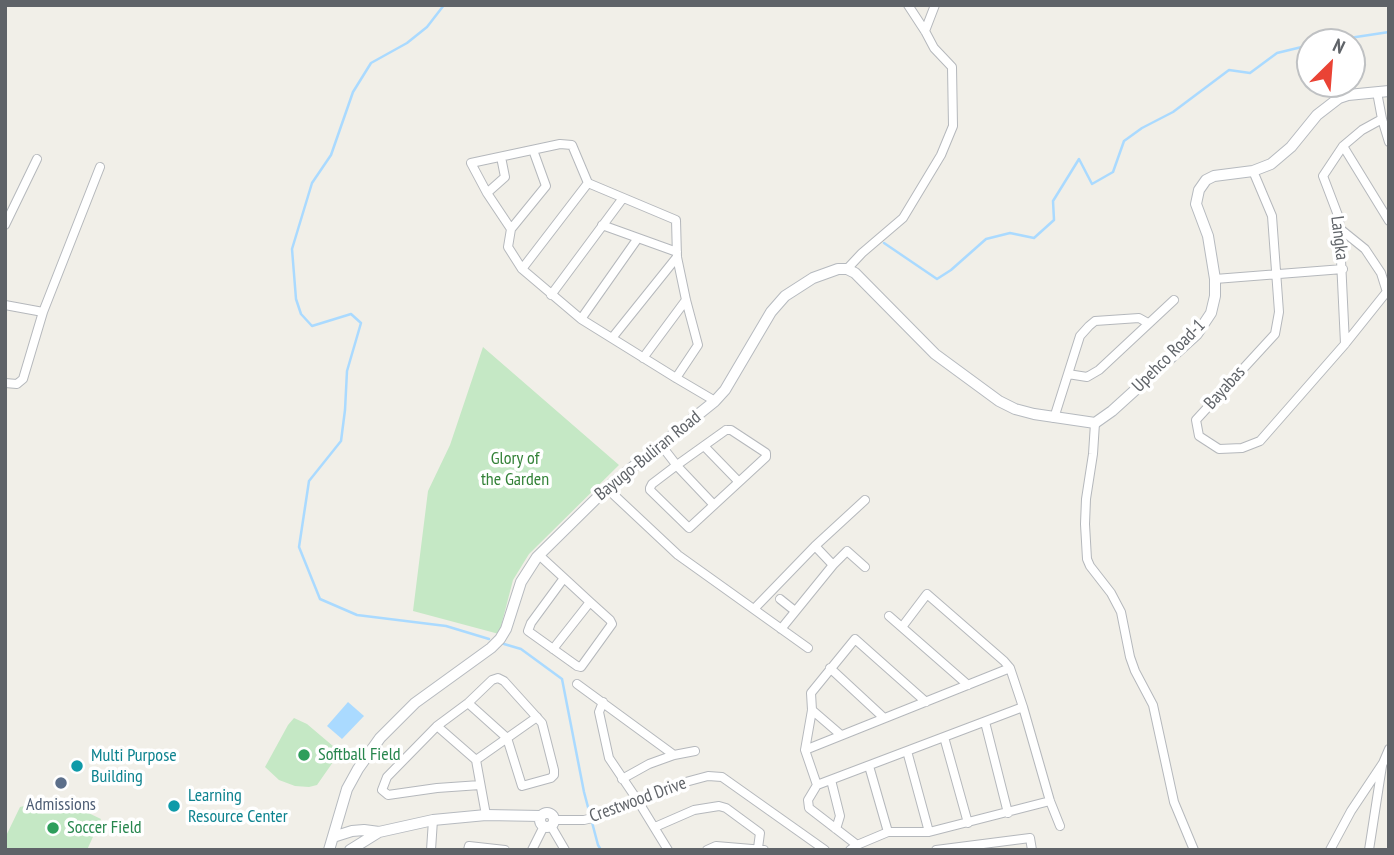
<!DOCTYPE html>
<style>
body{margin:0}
#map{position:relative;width:1394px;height:855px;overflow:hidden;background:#f1efe8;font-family:"PT Sans Narrow",sans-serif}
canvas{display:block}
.frame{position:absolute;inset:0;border:7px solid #5f6368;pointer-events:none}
.north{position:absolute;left:1296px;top:28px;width:70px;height:70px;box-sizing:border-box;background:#fff;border:2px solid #bfc1c3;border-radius:50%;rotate:25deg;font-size:19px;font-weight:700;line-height:28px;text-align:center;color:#5f6368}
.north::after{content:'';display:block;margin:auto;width:24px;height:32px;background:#ea4335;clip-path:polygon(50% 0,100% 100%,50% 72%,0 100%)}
</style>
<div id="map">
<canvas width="1394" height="855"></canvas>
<div class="frame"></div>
<div class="north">N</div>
</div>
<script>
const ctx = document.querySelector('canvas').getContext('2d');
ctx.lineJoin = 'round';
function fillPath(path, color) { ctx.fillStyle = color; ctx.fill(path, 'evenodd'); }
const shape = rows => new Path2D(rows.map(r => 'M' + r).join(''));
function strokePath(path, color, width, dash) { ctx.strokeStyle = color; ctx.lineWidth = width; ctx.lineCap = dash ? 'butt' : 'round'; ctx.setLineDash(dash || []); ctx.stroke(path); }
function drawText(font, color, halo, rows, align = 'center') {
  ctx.font = font + ' "PT Sans Narrow",sans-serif'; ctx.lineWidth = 7; ctx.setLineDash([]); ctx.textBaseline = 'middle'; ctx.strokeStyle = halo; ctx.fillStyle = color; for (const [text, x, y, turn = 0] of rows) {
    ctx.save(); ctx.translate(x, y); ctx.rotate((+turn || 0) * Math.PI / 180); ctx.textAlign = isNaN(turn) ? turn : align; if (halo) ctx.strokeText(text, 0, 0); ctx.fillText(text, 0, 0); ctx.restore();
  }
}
const green = shape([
 [483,347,619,465,529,554,513,580,499,634,413,611,428,491,450,445],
 [294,718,307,724,340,752,317,785,309,787,295,786,279,780,265,767,288,725],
 [57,798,101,819,87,850,5,850,5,838,20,807]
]);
const water = shape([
 [348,702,364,716,342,739,327,726]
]);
const stream = shape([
 [444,5,427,27,407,43,371,63,353,92,331,155,312,183,292,249,296,299,301,314,312,326,351,314,361,323,347,371,345,410,341,441,309,481,299,547,320,599,357,615,446,626,489,639],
 [1323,42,1389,32],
 [884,243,937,279,951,270,986,239,1010,233,1034,238,1054,220,1053,201,1079,159,1092,184,1113,172,1124,141,1142,128,1173,112,1229,70,1250,73,1277,53,1310,45],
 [504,644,521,649,562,679,584,792,598,845,601,850]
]);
const street = shape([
 [925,31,935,5],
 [1377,92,1382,119,1389,142],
 [1343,146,1389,221],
 [1253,171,1272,216,1279,312,1275,334,1196,420,1199,436,1219,449,1242,448,1260,441,1345,344,1389,289],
 [487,193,505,177,501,157],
 [5,225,37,159],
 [602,225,677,252],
 [1339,228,1365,249,1381,273,1387,292],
 [511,229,546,186,533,150],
 [522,269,588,183],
 [847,269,862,253,903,218,941,155,953,126,952,67,934,48,925,31,908,5],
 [1215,279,1343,269],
 [551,295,623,198],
 [5,305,43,312],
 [581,319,638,238],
 [612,338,677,257],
 [1345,344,1339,218,1323,176,1343,146,1362,130,1382,119],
 [643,358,686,300],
 [1068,374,1087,377,1099,370,1174,300],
 [676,378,698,345,686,300,677,257,676,220,588,183,572,145,560,144,471,163,487,193,511,229,508,247,522,269,581,319,676,378,715,401],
 [5,383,17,384,23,379,43,312,100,167],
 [1054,418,1080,336,1089,326,1095,321,1139,318,1148,323],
 [1095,423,1093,454,1086,499,1085,524,1087,559,1090,566,1111,593,1121,612,1130,657,1135,671,1153,705,1174,802,1194,850],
 [726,430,731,430,766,453,766,457,689,528,650,490,650,488,652,484,677,465,726,430],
 [661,445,678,467,714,505],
 [704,446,739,482],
 [608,487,614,495,678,555,808,648],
 [815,546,833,565],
 [539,555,564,578,590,602,610,620,612,624,581,667,577,666,528,631,531,623,564,578],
 [780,599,795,611],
 [754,609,815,546,865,500],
 [889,616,968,685],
 [902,627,927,594,1004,661,1010,668,1023,707,1050,801,1060,826],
 [781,629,833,565,847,551,865,567],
 [553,649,590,602],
 [830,668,884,718],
 [577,684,674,755],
 [603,702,599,712,609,758,638,801,668,850],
 [468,703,507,738,522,786,551,778,554,775,554,770,542,723,504,681,498,678,492,680,468,703,437,726,387,777,382,790,388,795,437,788,480,785],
 [812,710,841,735],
 [985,722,1008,813],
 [437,726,476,760,486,815],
 [944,737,968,823],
 [805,750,1010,668],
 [907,751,929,832],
 [476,760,537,717],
 [869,766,888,832],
 [622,779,649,764,674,755,695,751],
 [831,780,840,816,836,829],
 [817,785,805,750,812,710,811,693,855,639,926,702],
 [554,820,584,820,609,814,667,787,708,776,722,777,825,850],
 [551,826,565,850],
 [655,827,694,810,719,806,726,808,760,833,758,848],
 [857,845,809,808,808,800,817,785,1023,707],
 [431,850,433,820],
 [468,850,469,846,505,850],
 [532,850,544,826],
 [707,850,716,846,764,850],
 [850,850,857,845,888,832,929,832,1050,801],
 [936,850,1030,838,1032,850],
 [1330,850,1351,811,1383,763,1389,749],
 [1369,850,1382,766]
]);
const secondary = shape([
 '540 820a7 7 0 1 1 14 0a7 7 0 1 1-14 0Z',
 [333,837,352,831,364,830,379,832],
 [329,850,347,789,358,769,380,738,415,703,491,648,500,639,506,629,521,582,537,557,608,487,715,401,725,390,771,312,785,296,813,278,838,269,847,269,855,273,935,354,999,401,1015,409,1034,414,1095,423,1112,411,1197,334,1211,313,1215,296,1215,279,1208,236,1196,204,1199,190,1206,180,1214,176,1253,171,1271,164,1291,147,1317,115,1339,98,1348,95,1389,91],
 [350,850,379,832,433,820,486,815,541,816]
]);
const markers = [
 [304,755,7,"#2e9e5b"],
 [77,766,7,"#0f9aa8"],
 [61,783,7,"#5c6f8a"],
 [174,806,7,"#0f9aa8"],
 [53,828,7,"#2e9e5b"]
];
const streetNames = [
 ["Langka",1339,238,83],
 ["Upehco Road-1",1169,356,-45],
 ["Bayabas",1225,388,-48],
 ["Bayugo-Buliran Road",648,456,-39],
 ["Crestwood Drive",638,800,-20]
];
const parkNames = [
 ["Glory of",515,459],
 ["the Garden",515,480]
];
const leisureNames = [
 ["Softball Field",318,755],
 ["Soccer Field",67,828]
];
const cultureNames = [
 ["Multi Purpose",91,756],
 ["Building",91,777],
 ["Learning",188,796],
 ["Resource Center",188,817]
];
const serviceNames = [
 ["Admissions",61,805]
];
fillPath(green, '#c5e8c5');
fillPath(water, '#aadaff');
strokePath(stream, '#aadaff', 2.5);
strokePath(street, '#b5b8bc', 10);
strokePath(secondary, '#b6babf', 12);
strokePath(street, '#fff', 8);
strokePath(secondary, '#fff', 10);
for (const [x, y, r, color] of markers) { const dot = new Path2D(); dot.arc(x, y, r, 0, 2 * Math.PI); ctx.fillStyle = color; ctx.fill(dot); strokePath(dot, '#fff', 2.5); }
drawText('18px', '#5f6368', '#fff', streetNames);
drawText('18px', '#348238', '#fff', parkNames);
drawText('18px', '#27864d', '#fff', leisureNames, 'left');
drawText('18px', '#0d838f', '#fff', cultureNames, 'left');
drawText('18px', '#4e5e75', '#fff', serviceNames);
</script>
